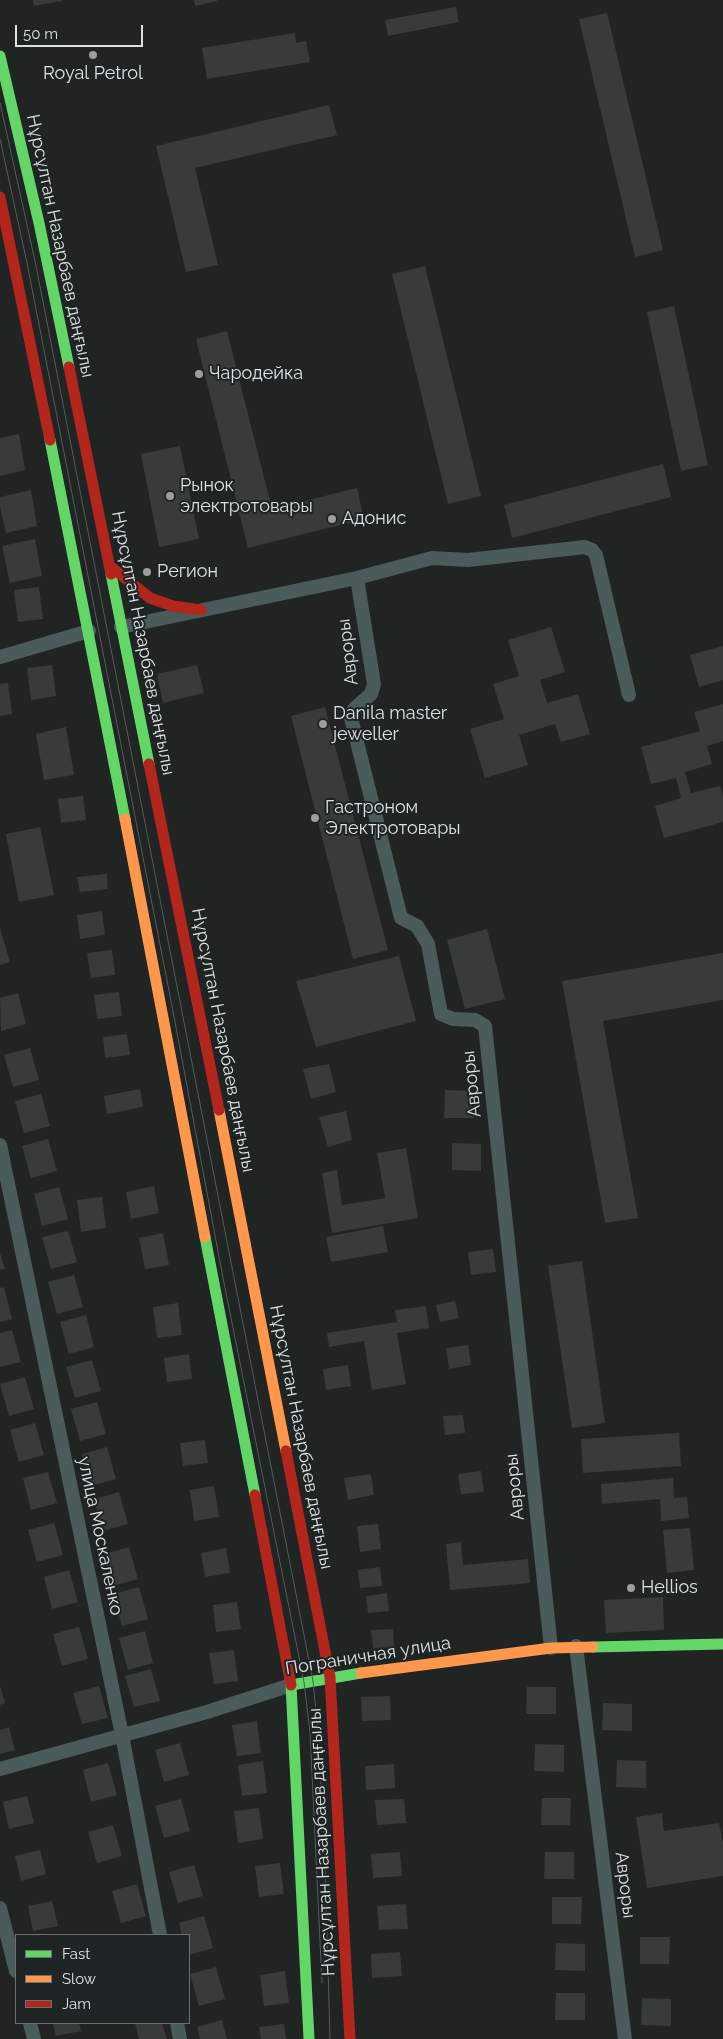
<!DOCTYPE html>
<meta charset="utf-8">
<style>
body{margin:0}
#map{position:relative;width:723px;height:2039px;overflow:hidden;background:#202423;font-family:Raleway,sans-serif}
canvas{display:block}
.legend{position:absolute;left:15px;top:1934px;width:175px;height:90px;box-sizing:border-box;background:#1f2524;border:1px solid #6b7070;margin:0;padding:6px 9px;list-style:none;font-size:15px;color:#dde1e1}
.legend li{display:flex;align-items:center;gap:10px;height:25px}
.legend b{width:25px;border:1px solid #6b7070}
.scale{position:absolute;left:15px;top:25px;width:128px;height:22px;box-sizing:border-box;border:2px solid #dde1e1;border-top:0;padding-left:6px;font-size:15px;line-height:18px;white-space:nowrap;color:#dde1e1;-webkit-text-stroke:4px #1f2524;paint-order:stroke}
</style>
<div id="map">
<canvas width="723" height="2039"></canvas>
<ul class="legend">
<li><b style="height:6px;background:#63d668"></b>Fast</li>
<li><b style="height:6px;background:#ff974d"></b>Slow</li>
<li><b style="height:6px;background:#b3261e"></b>Jam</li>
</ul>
<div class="scale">50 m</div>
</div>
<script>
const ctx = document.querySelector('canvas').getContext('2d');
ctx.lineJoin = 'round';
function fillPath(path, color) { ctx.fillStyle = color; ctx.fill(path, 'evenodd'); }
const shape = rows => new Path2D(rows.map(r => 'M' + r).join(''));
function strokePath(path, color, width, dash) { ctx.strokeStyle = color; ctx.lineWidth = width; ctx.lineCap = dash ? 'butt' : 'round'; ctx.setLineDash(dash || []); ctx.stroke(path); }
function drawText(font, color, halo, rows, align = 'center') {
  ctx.font = font + ' Raleway,sans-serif'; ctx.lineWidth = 4; ctx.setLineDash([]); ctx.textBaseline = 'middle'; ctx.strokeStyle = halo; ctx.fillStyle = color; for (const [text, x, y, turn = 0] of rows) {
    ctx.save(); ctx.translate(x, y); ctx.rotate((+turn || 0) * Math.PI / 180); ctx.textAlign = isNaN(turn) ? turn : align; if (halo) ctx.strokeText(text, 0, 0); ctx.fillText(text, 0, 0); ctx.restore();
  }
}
const building = shape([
 [33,0,62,0,62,1,34,6],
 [194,0,217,0,217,1,195,6],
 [456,7,459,22,388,36,385,20],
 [607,13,663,250,635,257,579,19],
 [295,33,296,43,306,41,310,62,207,79,202,48],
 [329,105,337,135,195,168,218,265,186,272,156,146],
 [425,266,481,496,448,504,392,274],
 [674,306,708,465,681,471,647,312],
 [227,331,272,509,357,488,364,519,248,548,196,339],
 [19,434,25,470,0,476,0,438],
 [180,446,199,539,159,547,141,454],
 [663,464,671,497,512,538,504,505],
 [31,490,37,526,6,533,0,507,0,497],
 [35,539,42,576,10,583,2,546],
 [39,587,43,619,18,622,14,590],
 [551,627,565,672,540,680,547,703,578,694,590,734,561,742,555,724,519,735,528,765,485,778,470,729,504,719,493,684,519,676,508,640],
 [723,646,723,680,699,687,690,655],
 [52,665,56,696,31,700,27,668],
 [197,665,204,693,163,703,157,674],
 [8,683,12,714,0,716,0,684],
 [723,704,723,741,707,746,712,764,685,772,691,793,720,786,723,796,723,822,664,838,655,806,681,798,676,778,651,784,641,747,700,731,694,712],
 [325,707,388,950,353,959,291,716],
 [66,727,74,775,44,780,36,734],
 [83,796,86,820,61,823,58,799],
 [40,827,54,895,19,902,6,834],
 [107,874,108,889,80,892,77,877],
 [102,911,105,935,80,939,77,915],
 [0,928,10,962,0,965],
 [487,929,505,999,465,1009,447,940],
 [112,950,115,975,91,978,87,953],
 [723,953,723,1000,603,1021,638,1218,605,1223,562,981],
 [399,956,416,1021,316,1047,296,981],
 [119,992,122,1016,97,1019,94,995],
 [18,993,26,1024,1,1031,0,998],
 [127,1034,130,1055,105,1058,103,1037],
 [30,1048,39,1080,13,1087,4,1055],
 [329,1064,336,1092,311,1099,303,1069],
 [140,1089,143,1107,107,1114,104,1096],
 [445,1090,474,1091,474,1118,444,1118],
 [41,1094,50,1126,24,1133,15,1101],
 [346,1111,352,1140,328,1147,319,1117],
 [48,1139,57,1171,31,1178,22,1146],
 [452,1143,481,1144,481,1171,452,1170],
 [406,1148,418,1218,332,1233,322,1173,337,1170,342,1205,385,1198,377,1153],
 [154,1186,159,1213,131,1219,126,1192],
 [59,1187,68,1219,42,1226,34,1194],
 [102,1197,106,1228,81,1232,77,1200],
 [383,1226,388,1252,331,1262,326,1237],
 [68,1231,77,1262,51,1269,42,1237],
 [163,1233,169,1265,145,1269,139,1238],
 [493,1249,496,1272,471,1275,468,1252],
 [0,1253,5,1269,0,1270],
 [582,1261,605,1423,572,1428,548,1266],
 [74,1275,83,1307,57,1314,48,1282],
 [4,1287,12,1319,0,1322,0,1288],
 [455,1301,459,1318,440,1322,436,1305],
 [178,1303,182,1335,157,1338,153,1307],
 [426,1306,429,1328,397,1333,406,1384,372,1390,364,1341,329,1347,327,1333,397,1322,395,1310],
 [86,1315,94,1347,69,1354,60,1322],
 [12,1330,21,1362,0,1367,0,1333],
 [468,1345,471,1365,449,1369,446,1348],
 [189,1354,192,1379,167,1382,164,1358],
 [92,1360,101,1391,75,1398,66,1367],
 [348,1365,351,1386,326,1390,323,1369],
 [25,1377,34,1409,9,1416,0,1384],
 [97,1402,106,1434,80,1441,71,1409],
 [463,1415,465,1433,445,1435,443,1416],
 [35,1423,44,1455,19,1462,10,1430],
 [679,1433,681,1466,583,1473,581,1439],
 [205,1440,208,1463,183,1466,180,1443],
 [107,1447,116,1479,91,1486,82,1454],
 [481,1471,484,1492,461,1494,458,1474],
 [48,1472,57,1503,31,1510,23,1478],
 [371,1474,374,1495,348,1500,344,1478],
 [673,1478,674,1498,687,1497,689,1518,661,1521,660,1499,602,1504,601,1484],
 [214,1486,219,1517,194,1521,190,1490],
 [119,1492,128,1524,103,1531,94,1499],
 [54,1523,63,1555,37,1562,28,1530],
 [378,1524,381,1549,360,1552,357,1526],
 [690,1528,694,1570,667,1573,663,1530],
 [461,1542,463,1565,528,1559,530,1583,450,1590,446,1544],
 [129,1547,138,1579,113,1586,104,1554],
 [226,1548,230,1573,205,1577,201,1553],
 [380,1567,382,1586,360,1588,358,1570],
 [69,1570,78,1602,52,1609,44,1577],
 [139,1587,148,1619,122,1626,113,1594],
 [387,1593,389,1611,368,1613,366,1596],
 [663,1597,664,1630,606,1633,604,1600],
 [237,1602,241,1629,216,1632,213,1605],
 [79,1627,88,1659,62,1666,53,1634],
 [393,1629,394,1647,373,1648,371,1630],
 [145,1631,153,1663,128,1670,119,1638],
 [234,1650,238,1681,214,1684,209,1653],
 [151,1669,160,1701,134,1707,125,1676],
 [0,1686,5,1703,0,1705],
 [99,1686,108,1718,82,1724,73,1693],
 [527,1687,556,1687,556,1714,526,1714],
 [390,1696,391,1720,362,1721,361,1697],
 [603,1703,632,1704,632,1731,602,1730],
 [257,1721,261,1753,237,1756,232,1725],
 [9,1727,15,1750,0,1754,0,1730],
 [180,1743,189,1775,164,1782,155,1750],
 [535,1744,564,1745,564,1772,534,1771],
 [617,1760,646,1761,646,1788,616,1787],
 [263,1761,267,1793,242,1796,238,1765],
 [108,1763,117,1795,91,1802,83,1770],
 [394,1764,395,1788,366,1790,365,1766],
 [27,1796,34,1823,9,1829,3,1802],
 [542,1798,571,1798,570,1825,541,1825],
 [181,1799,190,1831,164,1838,155,1806],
 [404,1799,406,1823,377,1825,375,1800],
 [259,1808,263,1839,238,1843,234,1811],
 [662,1813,664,1831,719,1823,723,1842,723,1876,647,1888,636,1817],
 [113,1825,122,1856,97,1863,88,1832],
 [40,1850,46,1874,21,1881,15,1856],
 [400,1852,402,1876,373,1878,371,1854],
 [545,1852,574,1852,574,1879,544,1879],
 [280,1863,284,1894,259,1897,255,1866],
 [194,1865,203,1896,178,1903,169,1872],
 [137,1884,146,1916,121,1923,112,1891],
 [552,1897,582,1897,581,1924,552,1924],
 [52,1901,58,1926,33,1931,28,1906],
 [406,1904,408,1929,379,1930,377,1906],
 [204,1916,213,1948,189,1955,189,1935,182,1935,179,1923],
 [640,1937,670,1937,669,1964,640,1964],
 [556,1943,585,1944,585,1971,555,1970],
 [400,1952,402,1976,372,1978,371,1954],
 [216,1967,225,1999,199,2006,190,1974],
 [285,1971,289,2003,264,2006,260,1975],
 [556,1993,585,1993,585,2020,555,2020],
 [642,1998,671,1999,671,2026,641,2025],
 [222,2020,227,2039,200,2039,197,2027],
 [53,2023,79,2023,81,2031,56,2036],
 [135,2023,162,2023,167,2039,139,2039],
 [284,2024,286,2039,261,2039,259,2027]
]);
const street = shape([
 [357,578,374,684,371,694,354,709,351,718,401,918,417,926,428,944,441,1014,453,1019,475,1020,485,1026,551,1648],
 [121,627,357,578,432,558,468,560,585,547,592,550,596,555,629,695],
 [0,657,89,631],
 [0,1145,122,1735,160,1935],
 [576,1646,625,2039],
 [0,1769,207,1712,291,1685],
 [0,1908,16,1971],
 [30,2023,34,2039],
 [177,2023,180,2039]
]);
const fast = shape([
 [0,56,39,223,69,367],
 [50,440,125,819],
 [111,574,149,764],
 [205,1237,255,1495],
 [593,1647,723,1644],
 [309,2039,291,1685,361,1673]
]);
const slow = shape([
 [125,819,205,1237],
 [219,1110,286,1451],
 [361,1673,551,1648,593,1647]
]);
const jam = shape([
 [0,197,50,440],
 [69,367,111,574],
 [110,566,150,598,173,606,201,610],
 [149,764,219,1110],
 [286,1451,330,1677],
 [255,1495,291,1685],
 [330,1677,350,2039]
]);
const tram = shape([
 [0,103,35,261,313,1681,318,1731,325,1857,330,2039],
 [0,139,27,263,172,1006,223,1278,304,1682,310,1732,322,1983]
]);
const markers = [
 [93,55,5,"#9b9f9e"],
 [199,374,5,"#9b9f9e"],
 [170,496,5,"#9b9f9e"],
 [332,519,5,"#9b9f9e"],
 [147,572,5,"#9b9f9e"],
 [323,724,5,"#9b9f9e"],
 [315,818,5,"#9b9f9e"],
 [631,1588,5,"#9b9f9e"]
];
const poiNames = [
 ["Royal Petrol",93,74,"center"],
 ["Чародейка",209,374],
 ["Рынок",180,486],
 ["электротовары",180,507],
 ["Адонис",342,519],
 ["Регион",157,572],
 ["Danila master",333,714],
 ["jeweller",333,735],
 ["Гастроном",325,808],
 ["Электротовары",325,829],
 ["Hellios",641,1588]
];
const streetNames = [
 ["Нұрсұлтан Назарбаев даңғылы",60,246,78],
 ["Нұрсұлтан Назарбаев даңғылы",143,643,79],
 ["Авроры",348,652,-97],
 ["Нұрсұлтан Назарбаев даңғылы",223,1040,79],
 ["Авроры",472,1084,-96],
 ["Нұрсұлтан Назарбаев даңғылы",301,1437,79],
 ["Авроры",515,1487,-96],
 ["улица Москаленко",100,1536,78],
 ["Пограничная улица",368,1656,-9],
 ["Нұрсұлтан Назарбаев даңғылы",322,1842,-93],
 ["Авроры",625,1885,83]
];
fillPath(building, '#373b3a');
strokePath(street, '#4b5b59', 14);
strokePath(fast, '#63d668', 11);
strokePath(slow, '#ff974d', 11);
strokePath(jam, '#b3261e', 11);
strokePath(tram, '#545c5c', 1);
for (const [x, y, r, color] of markers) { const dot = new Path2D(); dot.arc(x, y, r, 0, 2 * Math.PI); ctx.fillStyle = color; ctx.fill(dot); strokePath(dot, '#1f2524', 2); }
drawText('18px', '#dde1e1', '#1f2524', poiNames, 'left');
drawText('18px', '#dde1e1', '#1f2524', streetNames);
</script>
